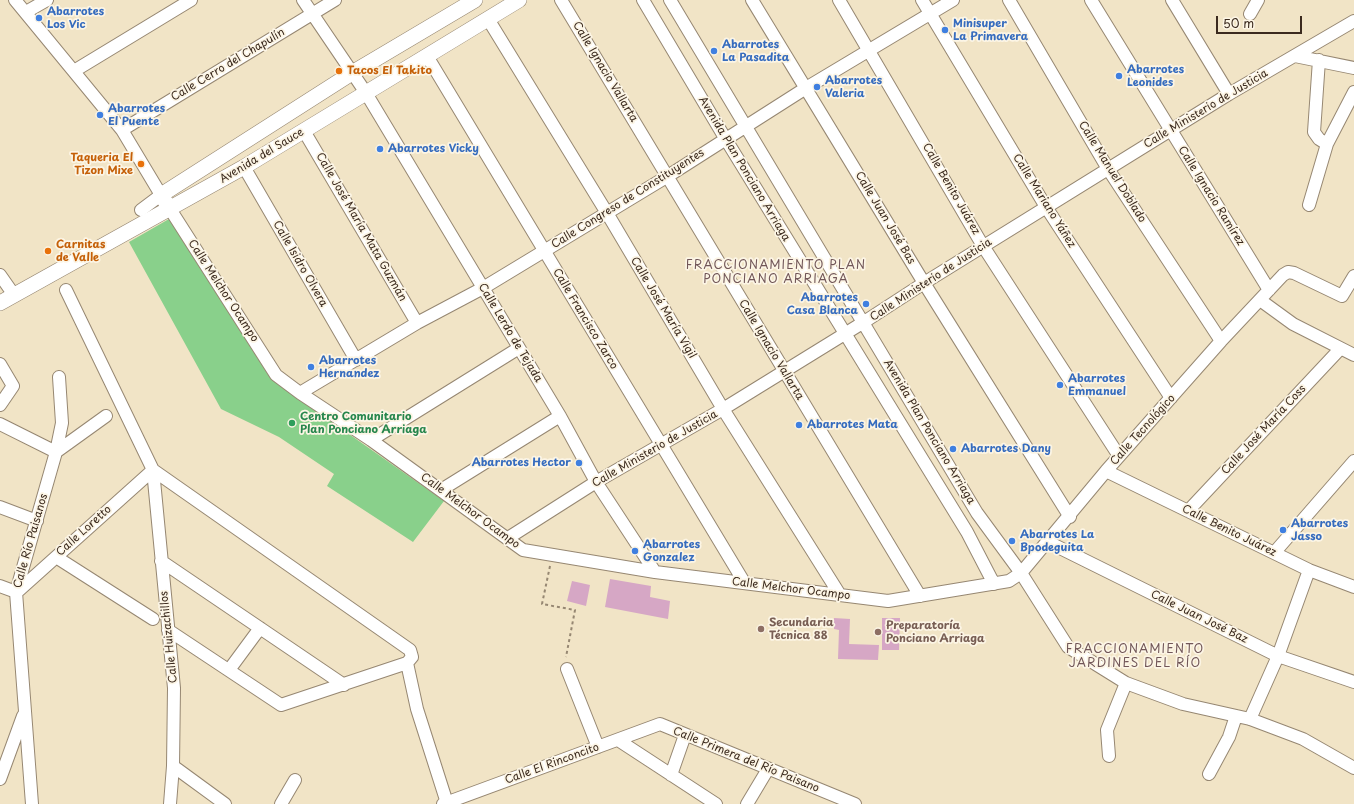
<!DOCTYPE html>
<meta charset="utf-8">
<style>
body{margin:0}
#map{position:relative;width:1354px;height:804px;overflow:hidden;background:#f1e4c6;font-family:"Playpen Sans",sans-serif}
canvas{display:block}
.scale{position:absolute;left:1216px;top:16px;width:86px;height:18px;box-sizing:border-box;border:2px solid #3b2a1e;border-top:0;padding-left:5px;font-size:12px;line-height:14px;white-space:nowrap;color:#3b2a1e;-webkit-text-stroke:3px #fcf5e5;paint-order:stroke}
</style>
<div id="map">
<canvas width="1354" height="804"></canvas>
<div class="scale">50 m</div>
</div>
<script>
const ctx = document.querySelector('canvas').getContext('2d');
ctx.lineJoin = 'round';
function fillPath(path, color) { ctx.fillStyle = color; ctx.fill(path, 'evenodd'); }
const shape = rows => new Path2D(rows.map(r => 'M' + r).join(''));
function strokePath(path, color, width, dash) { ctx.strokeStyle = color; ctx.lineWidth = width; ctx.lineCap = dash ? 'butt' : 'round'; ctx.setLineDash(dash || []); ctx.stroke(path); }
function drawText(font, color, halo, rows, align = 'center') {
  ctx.font = font + ' "Playpen Sans",sans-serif'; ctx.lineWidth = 3.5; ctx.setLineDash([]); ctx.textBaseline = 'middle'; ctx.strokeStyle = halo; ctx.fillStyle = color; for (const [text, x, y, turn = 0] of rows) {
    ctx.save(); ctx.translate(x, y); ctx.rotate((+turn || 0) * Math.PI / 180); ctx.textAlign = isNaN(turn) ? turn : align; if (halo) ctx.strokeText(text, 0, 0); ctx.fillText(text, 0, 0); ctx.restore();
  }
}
const green = shape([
 [169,219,271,379,444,501,413,542,327,486,334,474,279,437,221,409,129,242]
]);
const building = shape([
 [610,579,651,586,650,597,670,601,668,619,605,607],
 [572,581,590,585,586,606,567,601],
 [834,618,850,619,849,644,879,645,878,660,838,659,839,630,834,629],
 [882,618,900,618,899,650,882,650]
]);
const path = shape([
 [550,566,542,604,575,610,566,657]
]);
const minor = shape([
 [15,0,122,130,161,195,141,210],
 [303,0,366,93,560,416,596,482,655,572],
 [561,0,920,596],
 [643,0,725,138,967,532,994,584],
 [670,0,977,513,1021,573,1068,647,1126,683,1183,704,1250,719,1303,739,1354,768],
 [752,0,924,283,1070,517],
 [839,0,983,246,1119,456],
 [922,0,1046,207,1171,398],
 [1009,0,1108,169,1221,341],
 [1091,0,1269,290],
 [1172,0,1229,94],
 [26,12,47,0],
 [1250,14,1258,0],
 [488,19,607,213,723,409,840,595],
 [427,56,744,582],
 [1295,56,1354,68],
 [1319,60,1314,132,1319,139,1327,144],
 [74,71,191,0],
 [122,130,335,0],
 [304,131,417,323],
 [244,167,356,360],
 [1309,205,1327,144,1354,92],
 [170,209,276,375,300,393,371,440,523,550,655,572,888,601,1009,581,1021,573,1106,471,1221,341,1283,275,1288,272,1294,273,1342,296,1354,276],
 [0,275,14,295],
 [66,290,153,470,410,650,412,657,407,663,281,705,168,630],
 [1260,300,1293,324,1354,355],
 [0,364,13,386,0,405],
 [300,393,417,323,483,288,668,176,806,88,953,0],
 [0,424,56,452,106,416],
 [371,440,519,348],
 [153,470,174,688,173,766,170,804],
 [1106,471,1309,570,1354,587],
 [441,490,560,416],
 [0,507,37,521],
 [1188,511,1340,349],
 [508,538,596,482,723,409,864,322,924,283,1229,94,1354,21],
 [1048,542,1278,656,1354,682],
 [1274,553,1354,461],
 [56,557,153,619],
 [161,561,344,685],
 [0,586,16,592],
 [17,592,153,470],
 [407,663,417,709,447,803],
 [567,669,598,747],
 [229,670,260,628],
 [1250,719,1278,656,1309,570],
 [618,740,716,804],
 [1109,756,1107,730,1126,683],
 [173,766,225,804],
 [1209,774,1229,737,1236,716],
 [671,775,685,735],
 [0,779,23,716],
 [32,804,16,592,56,452,62,423,59,377],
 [281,804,295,780],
 [443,804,660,724,855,804],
 [747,804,768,769]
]);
const major = shape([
 [170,209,161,195,352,73,475,0],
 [0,303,244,167,519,0]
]);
const markers = [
 [39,18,4,"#3f7fe0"],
 [945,30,4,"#3f7fe0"],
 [714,51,4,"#3f7fe0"],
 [339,71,4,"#e8710a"],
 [1119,76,4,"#3f7fe0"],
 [817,87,4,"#3f7fe0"],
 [100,115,4,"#3f7fe0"],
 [380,149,4,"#3f7fe0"],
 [141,164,4,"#e8710a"],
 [48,251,4,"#e8710a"],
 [866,304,4,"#3f7fe0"],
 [311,367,4,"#3f7fe0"],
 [1060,385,4,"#3f7fe0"],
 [292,423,4,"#2e9e5b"],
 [799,425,4,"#3f7fe0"],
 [953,449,4,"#3f7fe0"],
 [579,463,4,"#3f7fe0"],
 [1283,530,4,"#3f7fe0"],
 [1012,541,4,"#3f7fe0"],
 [635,551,4,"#3f7fe0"],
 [761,629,4,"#8d6e63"],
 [878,632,4,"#8d6e63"]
];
const shopNames = [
 ["Abarrotes",47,12],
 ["Los Vic",47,25],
 ["Minisuper",953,24],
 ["La Primavera",953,37],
 ["Abarrotes",722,45],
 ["La Pasadita",722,58],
 ["Abarrotes",1127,70],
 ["Leonides",1127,83],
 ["Abarrotes",825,81],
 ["Valeria",825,94],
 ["Abarrotes",108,109],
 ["El Puente",108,122],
 ["Abarrotes Vicky",388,149],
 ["Abarrotes",858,298,"right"],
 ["Casa Blanca",858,311,"right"],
 ["Abarrotes",319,361],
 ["Hernandez",319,374],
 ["Abarrotes",1068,379],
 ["Emmanuel",1068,392],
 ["Abarrotes Mata",807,425],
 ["Abarrotes Dany",961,449],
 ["Abarrotes Hector",571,463,"right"],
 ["Abarrotes",1291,524],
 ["Jasso",1291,537],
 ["Abarrotes La",1020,535],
 ["Bpodeguita",1020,548],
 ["Abarrotes",643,545],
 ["Gonzalez",643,558]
];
const streetNames = [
 ["Calle Cerro del Chapulín",228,65,-31],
 ["Calle Ignacio Vallarta",605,72,59],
 ["Calle Ministerio de Justicia",1206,109,-31],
 ["Avenida del Sauce",262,156,-31],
 ["Avenida Plan Ponciano Arriaga",744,169,59],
 ["Calle Manuel Doblado",1112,172,58],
 ["Calle Benito Juárez",951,189,60],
 ["Calle Ignacio Ramírez",1211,196,58],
 ["Calle Congreso de Constituyentes",628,199,-32],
 ["Calle Mariano Yáñez",1044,201,58],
 ["Calle Juan José Bas",885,218,59],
 ["Calle José María Mata Guzmán",361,227,60],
 ["Calle Isidro Olvera",300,264,60],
 ["Calle Ministerio de Justicia",931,280,-33],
 ["Calle Melchor Ocampo",223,291,57],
 ["Calle José María Vigil",663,308,59],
 ["Calle Francisco Zarco",585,319,59],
 ["Calle Lerdo de Tejada",510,333,59],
 ["Calle Ignacio Vallarta",771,350,59],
 ["Calle Tecnológico",1143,430,-48],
 ["Calle José María Coss",1264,430,-47],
 ["Avenida Plan Ponciano Arriaga",929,432,59],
 ["Calle Ministerio de Justicia",655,449,-30],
 ["Calle Melchor Ocampo",470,511,36],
 ["Calle Loretto",84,531,-42],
 ["Calle Benito Juárez",1229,531,26],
 ["Calle Río Paisanos",31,541,-74],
 ["Calle Melchor Ocampo",791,589,7],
 ["Calle Juan José Baz",1199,617,26],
 ["Calle Huizachillos",169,637,-96],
 ["Calle Primera del Río Paisano",746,760,22],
 ["Calle El Rinconcito",552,764,-20]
];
const foodNames = [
 ["Tacos El Takito",347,71],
 ["Taqueria El",133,158,"right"],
 ["Tizon Mixe",133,171,"right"],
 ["Carnitas",56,245],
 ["de Valle",56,258]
];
const leisureNames = [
 ["Centro Comunitario",300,417],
 ["Plan Ponciano Arriaga",300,430]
];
const educationNames = [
 ["Secundaria",769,623],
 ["Técnica 88",769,636],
 ["Preparatoría",886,626],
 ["Ponciano Arriaga",886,639]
];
const neighbourhoodNames = [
 ["FRACCIONAMIENTO PLAN",776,266],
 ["PONCIANO ARRIAGA",776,280],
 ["FRACCIONAMIENTO",1135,650],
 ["JARDINES DEL RÍO",1135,664]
];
fillPath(green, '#89d08b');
fillPath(building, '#d6a7c5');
strokePath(minor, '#968772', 14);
strokePath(major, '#968772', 16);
strokePath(path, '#968772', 2, [3, 3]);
strokePath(minor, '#fff', 12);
strokePath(major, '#fff', 15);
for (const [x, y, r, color] of markers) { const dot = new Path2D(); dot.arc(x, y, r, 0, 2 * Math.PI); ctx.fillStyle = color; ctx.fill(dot); strokePath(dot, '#fcf5e5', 1.5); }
drawText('bold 11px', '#366cbe', '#fcf5e5', shopNames, 'left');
drawText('11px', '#3b2a1e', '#fcf5e5', streetNames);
drawText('bold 11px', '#c56008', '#fcf5e5', foodNames, 'left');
drawText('bold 11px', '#27864d', '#fcf5e5', leisureNames, 'left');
drawText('bold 11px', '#785e54', '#fcf5e5', educationNames, 'left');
ctx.letterSpacing = '1px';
drawText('12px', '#715658', '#fcf5e5', neighbourhoodNames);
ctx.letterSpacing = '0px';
</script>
